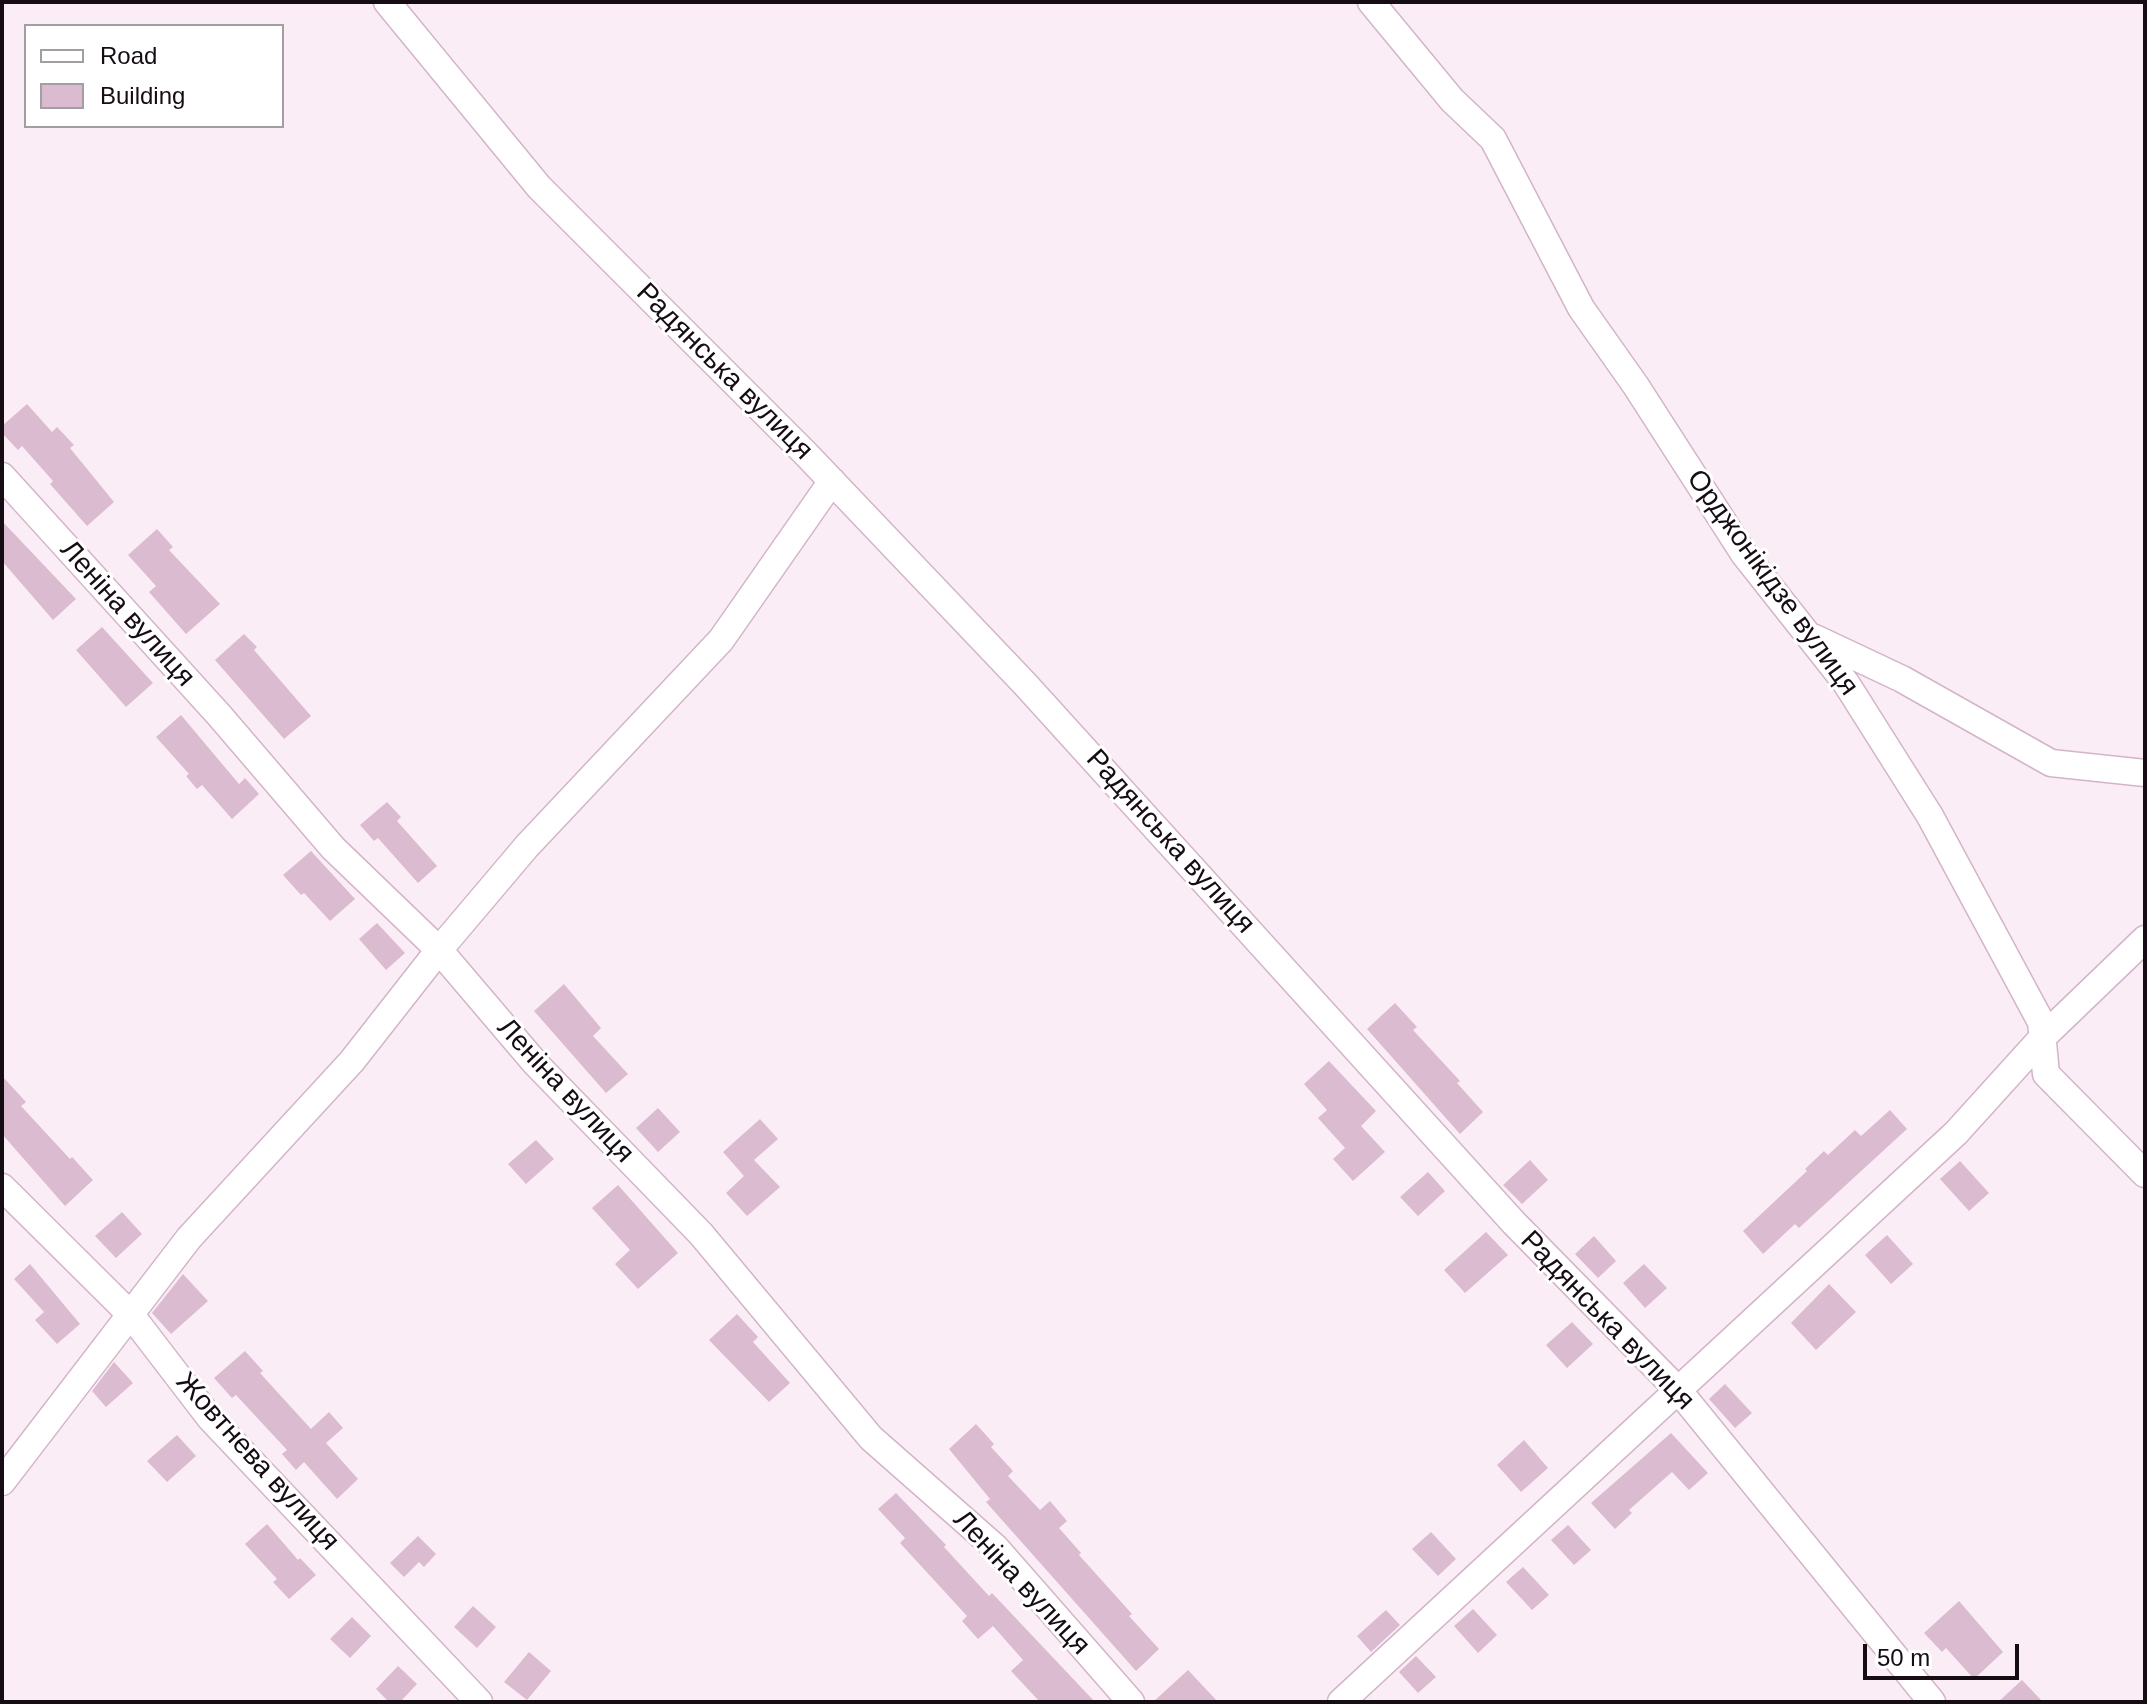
<!DOCTYPE html>
<meta charset="utf-8">
<style>
body{margin:0}
#map{position:relative;width:2147px;height:1704px;overflow:hidden;background:#fbedf6;font-family:Helvetica,sans-serif}
canvas{display:block}
.frame{position:absolute;inset:0;border:4px solid #160c13;pointer-events:none}
.legend{position:absolute;left:24px;top:24px;width:260px;height:104px;box-sizing:border-box;background:#fff;border:2px solid #a29ea1;margin:0;padding:10px 14px;list-style:none;font-size:24px;color:#160c13}
.legend li{display:flex;align-items:center;gap:16px;height:40px}
.legend b{width:40px;border:2px solid #a29ea1}
.scale{position:absolute;left:1863px;top:1644px;width:156px;height:36px;box-sizing:border-box;border:4px solid #160c13;border-top:0;padding-left:10px;font-size:24px;line-height:28px;white-space:nowrap;color:#160c13;-webkit-text-stroke:6px #fff;paint-order:stroke}
</style>
<div id="map">
<canvas width="2147" height="1704"></canvas>
<div class="frame"></div>
<ul class="legend">
<li><b style="height:10px;background:#fff"></b>Road</li>
<li><b style="height:22px;background:#dbbbd0"></b>Building</li>
</ul>
<div class="scale">50 m</div>
</div>
<script>
const ctx = document.querySelector('canvas').getContext('2d');
ctx.lineJoin = 'round';
function fillPath(path, color) { ctx.fillStyle = color; ctx.fill(path, 'evenodd'); }
const shape = rows => new Path2D(rows.map(r => 'M' + r).join(''));
function strokePath(path, color, width, dash) { ctx.strokeStyle = color; ctx.lineWidth = width; ctx.lineCap = dash ? 'butt' : 'round'; ctx.setLineDash(dash || []); ctx.stroke(path); }
function drawText(font, color, halo, rows, align = 'center') {
  ctx.font = font + ' Helvetica,sans-serif'; ctx.lineWidth = 6; ctx.setLineDash([]); ctx.textBaseline = 'middle'; ctx.strokeStyle = halo; ctx.fillStyle = color; for (const [text, x, y, turn = 0] of rows) {
    ctx.save(); ctx.translate(x, y); ctx.rotate((+turn || 0) * Math.PI / 180); ctx.textAlign = isNaN(turn) ? turn : align; if (halo) ctx.strokeText(text, 0, 0); ctx.fillText(text, 0, 0); ctx.restore();
  }
}
const building = shape([
 [27,404,52,432,57,427,74,445,70,448,114,502,87,526,50,484,53,481,22,446,18,450,2,433,2,426],
 [2,521,76,599,53,620,2,561],
 [157,529,173,547,169,550,220,604,186,634,149,592,156,586,128,555],
 [102,627,153,683,126,707,76,650],
 [244,634,257,647,254,650,311,716,284,739,215,660],
 [181,715,239,784,245,778,259,794,232,819,202,785,197,789,186,776,189,774,156,737],
 [387,802,401,817,397,821,437,866,418,883,378,838,374,841,360,825],
 [311,851,355,899,330,921,304,893,301,895,283,875],
 [377,923,405,953,386,970,359,939],
 [564,984,601,1028,593,1036,628,1074,606,1093,534,1011],
 [1395,1003,1417,1027,1413,1030,1460,1081,1457,1083,1483,1112,1460,1134,1367,1029],
 [1329,1061,1376,1111,1361,1126,1385,1152,1353,1181,1333,1159,1345,1148,1318,1118,1327,1110,1304,1084],
 [2,1076,26,1102,21,1106,70,1159,72,1157,93,1180,65,1206,2,1134],
 [658,1108,680,1132,658,1152,636,1128],
 [1890,1110,1907,1129,1799,1228,1795,1224,1763,1254,1743,1231,1807,1171,1805,1169,1824,1151,1828,1155,1855,1130,1861,1136],
 [760,1119,778,1139,754,1160,780,1187,747,1216,726,1193,744,1176,723,1152],
 [536,1140,554,1159,526,1184,508,1164],
 [1530,1160,1548,1180,1522,1204,1503,1185],
 [1960,1161,1989,1193,1969,1211,1940,1179],
 [1428,1172,1445,1191,1418,1216,1400,1197],
 [618,1185,678,1253,638,1289,615,1264,630,1250,592,1208],
 [122,1212,142,1234,116,1258,95,1236],
 [1486,1232,1508,1255,1465,1293,1444,1270],
 [1887,1235,1913,1264,1891,1284,1865,1255],
 [1594,1236,1616,1261,1598,1278,1575,1254],
 [30,1264,80,1324,57,1344,35,1320,44,1312,14,1279],
 [1644,1264,1667,1288,1645,1308,1623,1283],
 [183,1274,208,1301,171,1334,152,1313],
 [1829,1284,1856,1312,1816,1350,1791,1323],
 [737,1314,758,1337,753,1342,790,1383,769,1402,709,1340],
 [1572,1322,1593,1344,1567,1368,1546,1345],
 [245,1351,263,1371,260,1373,311,1429,329,1412,343,1428,326,1443,358,1479,337,1499,304,1462,296,1470,282,1454,287,1450,236,1395,232,1398,214,1378],
 [114,1362,133,1383,106,1407,92,1391],
 [1725,1384,1752,1413,1735,1428,1709,1399],
 [976,1424,994,1444,991,1447,1013,1471,1008,1476,1040,1510,1050,1501,1067,1521,1059,1528,1081,1553,1079,1555,1132,1614,1129,1616,1159,1649,1136,1671,986,1502,990,1499,949,1449],
 [1671,1433,1708,1473,1689,1490,1672,1472,1629,1510,1632,1513,1615,1529,1591,1503],
 [177,1435,196,1456,167,1482,147,1461],
 [1524,1440,1548,1468,1521,1492,1497,1465],
 [896,1493,946,1545,944,1547,989,1596,992,1593,1095,1702,1040,1702,1011,1671,1023,1660,993,1626,978,1639,962,1621,967,1616,900,1543,905,1538,878,1509],
 [267,1524,298,1560,300,1558,316,1575,289,1599,273,1582,277,1579,245,1544],
 [1568,1525,1591,1550,1574,1565,1551,1540],
 [1431,1532,1456,1559,1438,1576,1412,1549],
 [418,1536,436,1554,424,1567,419,1562,404,1577,390,1563],
 [1523,1567,1549,1595,1532,1610,1506,1582],
 [1959,1601,2003,1652,1974,1679,1946,1648,1942,1652,1924,1633],
 [473,1606,496,1627,477,1648,454,1627],
 [1473,1609,1497,1635,1478,1653,1454,1626],
 [1386,1610,1400,1625,1371,1652,1357,1636],
 [352,1617,371,1636,350,1658,330,1639],
 [529,1652,551,1671,527,1700,504,1682],
 [1416,1656,1436,1677,1418,1693,1399,1672],
 [398,1666,417,1684,400,1702,389,1702,376,1689],
 [1188,1670,1218,1702,1153,1702],
 [2022,1680,2043,1702,1998,1702]
]);
const minor = shape([
 [387,2,539,187,806,454,1025,684,1514,1223,1678,1390,1932,1702],
 [1371,2,1452,100,1493,139,1581,308,1636,386,1744,554,1846,683,1930,816,2041,1022,2046,1074,2145,1174],
 [2,476,219,715,333,848,439,950,536,1064,701,1234,871,1438,996,1548,1131,1702],
 [1815,638,1902,679,2051,763,2145,773],
 [2,1187,131,1315,210,1418,479,1702],
 [2,1482,189,1238,352,1061,439,950,527,846,721,640,832,481],
 [1341,1702,1956,1133,2042,1038,2145,939]
]);
const streetNames = [
 ["Радянська вулиця",724,372,45],
 ["Орджонікідзе вулиця",1772,583,54],
 ["Леніна вулиця",127,614,48],
 ["Радянська вулиця",1170,842,48],
 ["Леніна вулиця",565,1091,47],
 ["Радянська вулиця",1607,1321,46],
 ["Жовтнева вулиця",257,1462,48],
 ["Леніна вулиця",1021,1583,47]
];
fillPath(building, '#dbbbd0');
strokePath(minor, '#d3b4c9', 29);
strokePath(minor, '#fff', 26);
drawText('28px', '#160c13', '#fff', streetNames);
</script>
